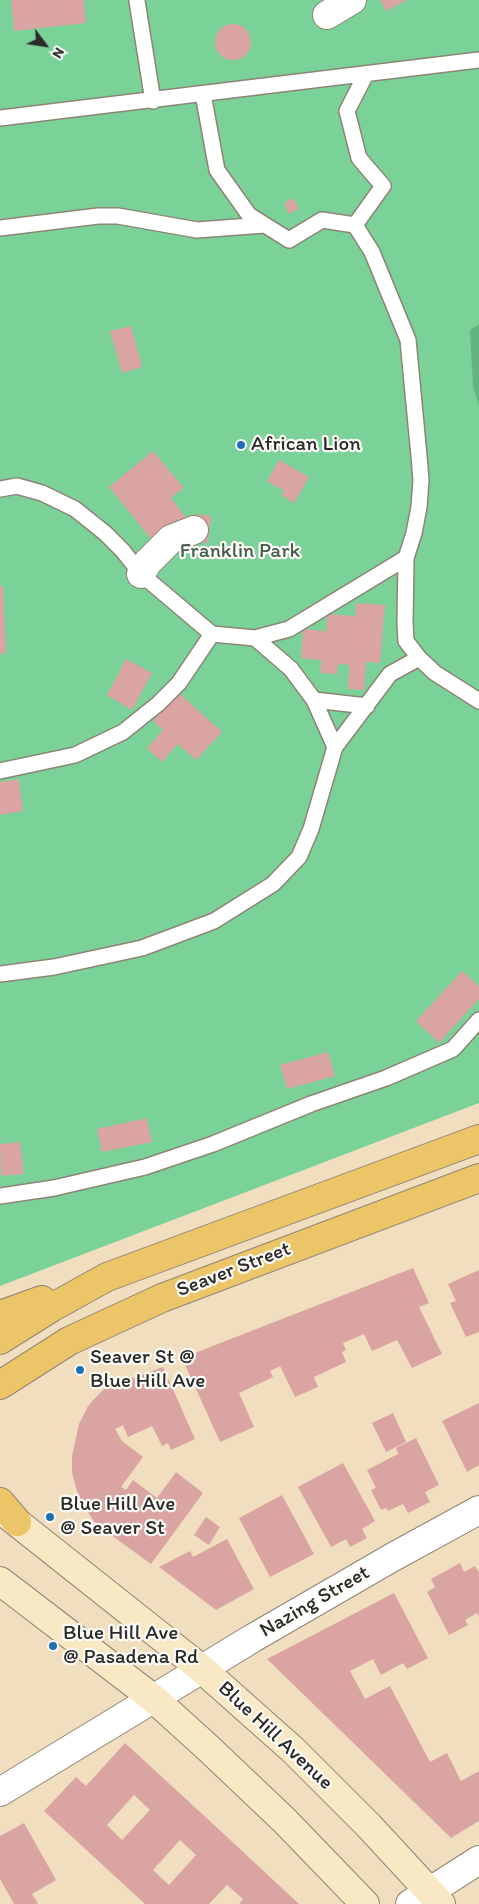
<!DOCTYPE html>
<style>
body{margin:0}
#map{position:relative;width:479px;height:1904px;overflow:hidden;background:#f1debf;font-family:Itim,sans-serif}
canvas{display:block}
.north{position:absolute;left:20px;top:20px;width:50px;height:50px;-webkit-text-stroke:4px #fdfcf7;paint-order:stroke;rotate:121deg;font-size:14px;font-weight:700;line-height:20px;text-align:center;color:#2b2b2b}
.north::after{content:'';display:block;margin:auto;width:18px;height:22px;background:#2b2b2b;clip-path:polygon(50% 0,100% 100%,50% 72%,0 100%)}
</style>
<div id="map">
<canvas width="479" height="1904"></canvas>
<div class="north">N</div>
</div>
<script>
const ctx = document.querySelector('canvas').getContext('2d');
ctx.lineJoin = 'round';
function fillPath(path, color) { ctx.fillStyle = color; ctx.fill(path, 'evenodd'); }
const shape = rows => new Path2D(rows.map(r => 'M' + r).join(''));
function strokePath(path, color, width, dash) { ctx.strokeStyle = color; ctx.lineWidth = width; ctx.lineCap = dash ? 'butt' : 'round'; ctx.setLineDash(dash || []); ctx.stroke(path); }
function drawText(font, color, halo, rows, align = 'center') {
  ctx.font = font + ' Itim,sans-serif'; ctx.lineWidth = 4.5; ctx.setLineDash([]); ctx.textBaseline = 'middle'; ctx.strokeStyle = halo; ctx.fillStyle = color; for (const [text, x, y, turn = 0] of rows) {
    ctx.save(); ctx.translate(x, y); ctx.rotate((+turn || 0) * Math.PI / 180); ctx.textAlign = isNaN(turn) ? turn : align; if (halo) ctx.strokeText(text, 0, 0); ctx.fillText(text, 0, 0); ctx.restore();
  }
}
const green = shape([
 [0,0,479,0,479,1103,0,1286]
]);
const forest = shape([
 [479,324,479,406,473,387,470,330]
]);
const building = shape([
 [11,0,84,0,86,23,14,31],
 [380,0,407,0,386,11],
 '215 42a18 18 0 1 1 36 0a18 18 0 1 1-36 0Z',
 [293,198,299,208,289,214,284,203],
 [131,326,142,367,122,373,110,331],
 [153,451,184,488,171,498,187,519,156,545,109,487],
 [279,460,309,477,294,503,281,495,284,491,267,481],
 [196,514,211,516,208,543,193,541],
 [0,586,3,586,6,653,0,654],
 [356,603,385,605,380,663,366,662,364,690,348,689,349,665,338,664,337,674,320,673,321,660,301,658,303,629,326,631,327,614,355,616],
 [126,659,152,673,132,710,107,695],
 [179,693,222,732,196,760,178,744,162,762,147,748,163,730,153,721],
 [19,779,23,811,0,815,0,782],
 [462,971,479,986,479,999,439,1043,416,1021],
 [328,1052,335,1076,287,1089,280,1065],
 [147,1118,152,1142,102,1152,97,1129],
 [20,1142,24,1174,1,1176,0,1144],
 [413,1268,429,1303,419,1307,442,1354,412,1368,397,1340,372,1351,364,1334,343,1343,346,1350,342,1352,346,1362,314,1377,318,1387,295,1397,280,1366,270,1371,273,1377,239,1393,254,1427,220,1442,182,1358],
 [479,1270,479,1332,466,1337,450,1303,456,1301,448,1284],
 [163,1367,195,1439,171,1450,168,1443,162,1446,152,1426,128,1437,123,1425,115,1429,122,1441,143,1457,121,1487,126,1490,133,1480,157,1498,176,1472,203,1493,151,1564,100,1527,93,1520,82,1503,76,1488,72,1472,72,1456,79,1424,88,1406,97,1396,104,1389],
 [479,1403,479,1465,467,1472,442,1421],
 [393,1413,406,1442,386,1452,372,1423],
 [416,1438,439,1485,425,1492,430,1502,408,1513,403,1504,388,1511,386,1508,381,1510,371,1490,376,1488,367,1470,398,1454,396,1448],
 [343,1463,375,1521,362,1529,367,1538,350,1547,346,1539,331,1547,298,1487],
 [282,1495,314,1554,270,1577,239,1518],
 [206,1517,220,1527,209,1545,194,1535],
 [227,1539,254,1589,216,1610,159,1567,190,1551,193,1557],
 [460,1563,464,1572,475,1566,479,1573,479,1617,477,1613,465,1620,468,1625,449,1635,427,1592,435,1587,431,1579],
 [394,1593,428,1658,407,1669,403,1663,381,1675,373,1659,350,1671,365,1699,390,1686,430,1762,447,1753,461,1781,479,1771,479,1821,451,1838,267,1659],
 [125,1743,212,1823,299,1904,239,1904,243,1899,227,1885,209,1904,145,1904,44,1811,76,1777,86,1786],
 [134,1795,150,1810,122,1840,107,1825],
 [180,1840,196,1855,169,1885,153,1870],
 [24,1823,56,1880,32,1894,38,1903,36,1904,14,1904,0,1879,0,1836]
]);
const lane = shape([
 [137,1,153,101],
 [366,74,347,111,359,158,383,186,355,225,372,252,408,340,419,456,421,480,419,507,414,533,406,558,405,623,406,641,419,658,435,673,479,701],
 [203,94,217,170,249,215,289,240,322,220,355,225],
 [0,118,479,60],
 [0,228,98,216,118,216,197,230,264,225],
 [0,489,17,486,42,493,75,509,105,533,123,551,141,574,212,634,255,638,291,669,314,700,335,747,390,674,419,658],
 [255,638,289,629,406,558],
 [314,700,367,706],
 [0,771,75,755,123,732,158,704,179,683,212,634],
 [0,974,54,967,142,948,214,921,273,884,299,857,311,829,335,747],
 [0,1196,54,1188,145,1167,213,1144,311,1104,386,1078,453,1049,479,1020]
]);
const street = shape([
 [327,15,352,0],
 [141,574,148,562,171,539,194,530],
 [0,1792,253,1638,393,1557,479,1510],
 [410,1904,479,1860]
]);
const secondary = shape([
 [0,1509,203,1670,293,1750,369,1826,441,1904],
 [0,1581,154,1699,206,1746,285,1821,365,1904]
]);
const primary = shape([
 [0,1315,42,1300],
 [0,1340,51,1308,107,1277,479,1139],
 [0,1385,69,1341,162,1298,479,1178],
 [0,1502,17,1522]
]);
const markers = [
 [241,445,5,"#1f6fb2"],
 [80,1370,5,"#1f6fb2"],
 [50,1517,5,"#1f6fb2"],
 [53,1646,5,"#1f6fb2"]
];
const poiNames = [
 ["African Lion",251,445],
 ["Seaver St @",90,1358],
 ["Blue Hill Ave",90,1382],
 ["Blue Hill Ave",60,1505],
 ["@ Seaver St",60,1529],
 ["Blue Hill Ave",63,1634],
 ["@ Pasadena Rd",63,1658]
];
const parkNames = [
 ["Franklin Park",240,552]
];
const streetNames = [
 ["Seaver Street",234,1270,-21],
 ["Nazing Street",315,1602,-30],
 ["Blue Hill Avenue",275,1736,43]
];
fillPath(green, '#7ad298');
fillPath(forest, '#63b480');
fillPath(building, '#d9a4a1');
strokePath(lane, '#8e8475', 18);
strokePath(street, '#8e8475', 30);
strokePath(secondary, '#8e8475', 30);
strokePath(primary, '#8e8475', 30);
strokePath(lane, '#fff', 15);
strokePath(street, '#fff', 28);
strokePath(secondary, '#f8e8c3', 28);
strokePath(primary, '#edc569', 28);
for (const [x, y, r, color] of markers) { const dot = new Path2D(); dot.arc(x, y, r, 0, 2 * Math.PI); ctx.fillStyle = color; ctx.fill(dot); strokePath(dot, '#fdfcf7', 2); }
drawText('21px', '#2b2b2b', '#fdfcf7', poiNames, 'left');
drawText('21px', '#435d4c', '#fdfcf7', parkNames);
drawText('21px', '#2b2b2b', '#fdfcf7', streetNames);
</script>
